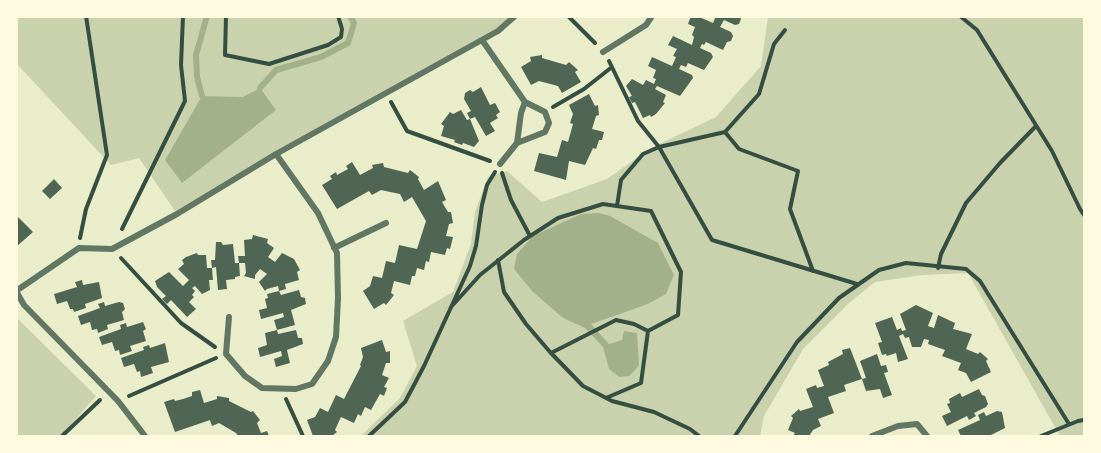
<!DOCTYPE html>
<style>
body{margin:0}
#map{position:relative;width:1101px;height:453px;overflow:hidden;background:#e9edc9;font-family:Jost,sans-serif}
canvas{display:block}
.frame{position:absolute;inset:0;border:18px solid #fefae0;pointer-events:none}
</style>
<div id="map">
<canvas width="1101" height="453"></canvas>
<div class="frame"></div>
</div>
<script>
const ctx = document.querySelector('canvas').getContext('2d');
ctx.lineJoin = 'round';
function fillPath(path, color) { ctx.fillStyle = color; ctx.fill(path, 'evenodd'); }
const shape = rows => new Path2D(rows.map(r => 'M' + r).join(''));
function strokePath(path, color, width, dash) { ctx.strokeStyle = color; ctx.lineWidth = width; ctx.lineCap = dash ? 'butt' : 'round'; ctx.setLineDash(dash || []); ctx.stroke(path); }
const green = shape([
 [17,17,510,17,498,31,276,154,177,214,139,158,111,165,17,64],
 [768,17,1084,17,1084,436,1060,436,968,273,922,275,875,282,849,303,803,349,764,416,760,436,361,436,400,398,417,366,403,321,453,292,471,244,475,212,488,177,507,171,542,202,607,179,651,148,716,117,761,66],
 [16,317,96,396,61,436,17,436]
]);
const water = shape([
 [260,88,276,110,182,183,165,160,202,96,243,97],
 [598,213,610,216,658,243,674,275,666,294,648,304,591,324,609,344,622,340,624,331,637,333,639,366,629,376,619,377,609,369,603,347,585,328,563,318,532,291,514,269,517,254,533,236,581,214]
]);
const stream = shape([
 [260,88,276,70,321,57,348,43,354,23,350,16],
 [202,96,197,77,196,55,207,16]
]);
const building = shape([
 [691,16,697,16,713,23,716,16,740,16,741,19,739,24,735,25,724,20,720,27,731,32,733,36,731,41,727,42,723,50,706,42,704,45,702,44,700,48,711,53,713,57,704,70,688,63,686,67,681,65,679,69,692,75,693,78,680,96,657,86,655,89,666,95,663,102,665,103,656,114,651,117,650,115,643,118,635,102,632,103,629,97,632,96,626,86,632,79,643,85,646,80,654,84,656,79,653,78,656,70,648,66,652,57,672,66,676,57,673,56,677,49,668,45,673,36,692,45,694,37,692,35,695,27,688,24],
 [542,55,542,58,566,65,569,62,578,70,575,72,581,82,562,93,558,86,539,81,531,85,521,67,531,61,530,57],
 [481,87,490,105,495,103,500,112,496,115,498,118,490,123,495,131,486,136,475,117,470,119,479,141,474,147,463,143,462,145,454,142,455,140,441,136,444,126,441,124,450,112,453,114,461,110,467,120,470,119,467,113,471,111,464,99,465,93,470,90,473,92],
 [589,94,595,106,598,105,599,115,596,116,592,129,604,132,602,140,599,140,596,149,593,148,585,165,569,161,566,180,534,171,539,153,557,157,562,140,568,142,573,124,570,123,573,114,569,105],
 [352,162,360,175,373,168,372,165,383,163,384,167,408,173,410,170,419,177,418,179,424,190,438,181,446,200,442,202,448,212,451,212,453,223,449,224,446,236,453,237,450,249,447,248,445,255,431,252,429,262,426,261,424,270,417,268,415,276,412,276,410,285,394,281,391,293,394,295,386,305,384,303,374,309,363,291,370,286,373,276,382,278,386,261,395,263,399,245,417,249,426,221,412,197,404,202,400,194,381,190,372,195,369,191,337,209,322,185,332,179,330,176,336,172,337,175,348,169,346,166],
 [54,179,62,188,50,199,42,191],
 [16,215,33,232,16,247],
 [253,235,268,239,267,243,274,248,268,257,275,262,282,253,294,259,300,270,297,272,299,280,285,284,286,289,279,291,278,286,267,289,265,291,259,282,267,274,260,269,255,275,255,279,244,276,246,273,245,263,239,263,238,256,245,256,244,240,252,239],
 [216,242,221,242,223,245,233,244,235,263,239,263,240,276,235,277,235,279,226,280,227,289,218,290,216,267,212,268,211,260,215,260],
 [197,253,198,255,206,255,207,268,212,268,213,280,209,280,210,290,202,294,195,286,192,288,195,291,192,295,194,297,189,302,196,309,187,317,171,300,167,304,162,299,166,296,157,287,155,281,169,272,183,286,189,280,178,269,184,264,182,260,186,257],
 [82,280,83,285,99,282,102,298,85,304,86,308,74,312,73,309,70,309,67,301,57,304,54,294,77,287,75,282],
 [299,290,301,297,305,298,306,304,291,310,295,325,277,330,274,320,284,317,283,313,261,319,259,310,267,308,265,299,268,298,267,294,279,291,281,295],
 [104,302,105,306,119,302,123,303,125,309,122,312,124,320,107,325,108,329,98,333,97,329,92,330,90,322,81,325,78,316,100,308,98,304],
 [916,305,933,313,928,326,934,328,938,315,955,323,953,329,972,334,966,349,978,354,980,352,988,359,986,361,991,372,971,382,966,373,958,370,961,363,942,356,945,350,928,344,929,340,924,339,921,347,912,347,909,337,905,338,903,334,899,336,908,359,898,362,896,353,887,356,886,354,882,355,878,343,882,342,875,323,892,317,897,330,901,328,902,331,906,330,900,314],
 [143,322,146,329,143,331,146,341,130,346,132,351,120,355,119,350,115,351,112,342,102,345,99,337,121,329,120,325,126,323,127,327],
 [277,330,278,334,296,330,298,338,302,338,303,344,287,350,290,363,276,367,274,359,282,356,281,351,260,357,258,348,267,345,265,333],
 [382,340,386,352,390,351,390,363,386,363,382,375,389,378,384,387,387,388,384,396,380,394,371,410,365,407,361,416,358,414,354,423,341,417,335,430,337,432,332,436,313,436,307,420,315,417,320,408,328,412,336,395,344,399,361,366,360,365,363,357,361,348],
 [165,343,169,362,151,367,153,373,141,377,140,371,137,372,134,364,124,367,121,358,144,350,143,347,149,345,150,348],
 [850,348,862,379,844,385,846,391,828,397,834,413,818,419,821,426,813,430,809,436,793,436,795,433,788,430,793,418,791,416,799,409,800,411,813,407,806,389,816,385,817,388,824,386,818,370,829,365,828,362,843,354,842,350],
 [877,354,881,366,886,365,888,372,884,373,892,395,883,398,880,389,866,391,862,379,866,378,860,361],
 [979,389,982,395,985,396,988,404,986,407,974,413,976,416,969,420,967,416,947,426,942,416,951,412,947,404,950,403,949,399,960,393,962,397],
 [200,390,204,403,217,399,217,396,229,398,229,401,251,412,253,411,260,420,257,423,261,433,267,431,269,436,238,436,236,433,219,423,212,426,210,420,175,432,164,402,174,399,175,401,183,399,192,396,192,392],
 [997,411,1002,412,1005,428,989,436,972,436,971,435,961,436,958,430,980,420,978,415,984,412,986,416]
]);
const path = shape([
 [226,16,225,55,269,64,328,45,341,37,342,29,338,16],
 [568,16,595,43],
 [960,16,977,30,1052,151,1080,209,1084,215],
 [609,61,638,121,659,147,712,240,857,284],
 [391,102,407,131,490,161],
 [553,107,584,89,612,67],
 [725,132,739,149,798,171,790,209,813,271],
 [502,173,511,200,530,236],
 [617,206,621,180,643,154,659,147,725,132,759,94,774,44,785,30],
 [122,229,185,101,181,65,183,16],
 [80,238,86,209,107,155,86,16],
 [121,258,181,323,215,347],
 [498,260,504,292,526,324,550,352,583,386,612,401,654,412,690,429,699,436],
 [938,268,941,254,966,203,1000,163,1036,126],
 [451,307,480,275,524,240,558,218,603,204,651,211,681,272,678,315,648,331],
 [551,353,616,320,634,324,648,331],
 [129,396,216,358],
 [606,398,641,383,648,331],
 [286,399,303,436],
 [62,436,100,400],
 [369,436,405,402,424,366,470,266,476,246,482,205,487,185,495,172],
 [735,436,797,342,839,298,879,270,906,263,966,269,980,281,1069,424],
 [1041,436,1078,421,1084,420]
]);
const minor = shape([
 [482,40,525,102,545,112,549,123,545,132,517,143,500,164],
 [603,52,646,25,652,16],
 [517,143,521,113,525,102],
 [334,248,386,223],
 [16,291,79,248,112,249,177,214,276,154,498,31,515,16],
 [16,291,24,305,118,401,145,436],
 [229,317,226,354,245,376,262,388,296,389,312,384,328,361,336,337,338,298,337,253,318,213,276,154],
 [872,436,898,426,917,424,927,436]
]);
fillPath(green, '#cad2ad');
fillPath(water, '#a3b18a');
strokePath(stream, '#a3b18a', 6);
fillPath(building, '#4f6655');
strokePath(path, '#344e41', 4);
strokePath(minor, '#617663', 6);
</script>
